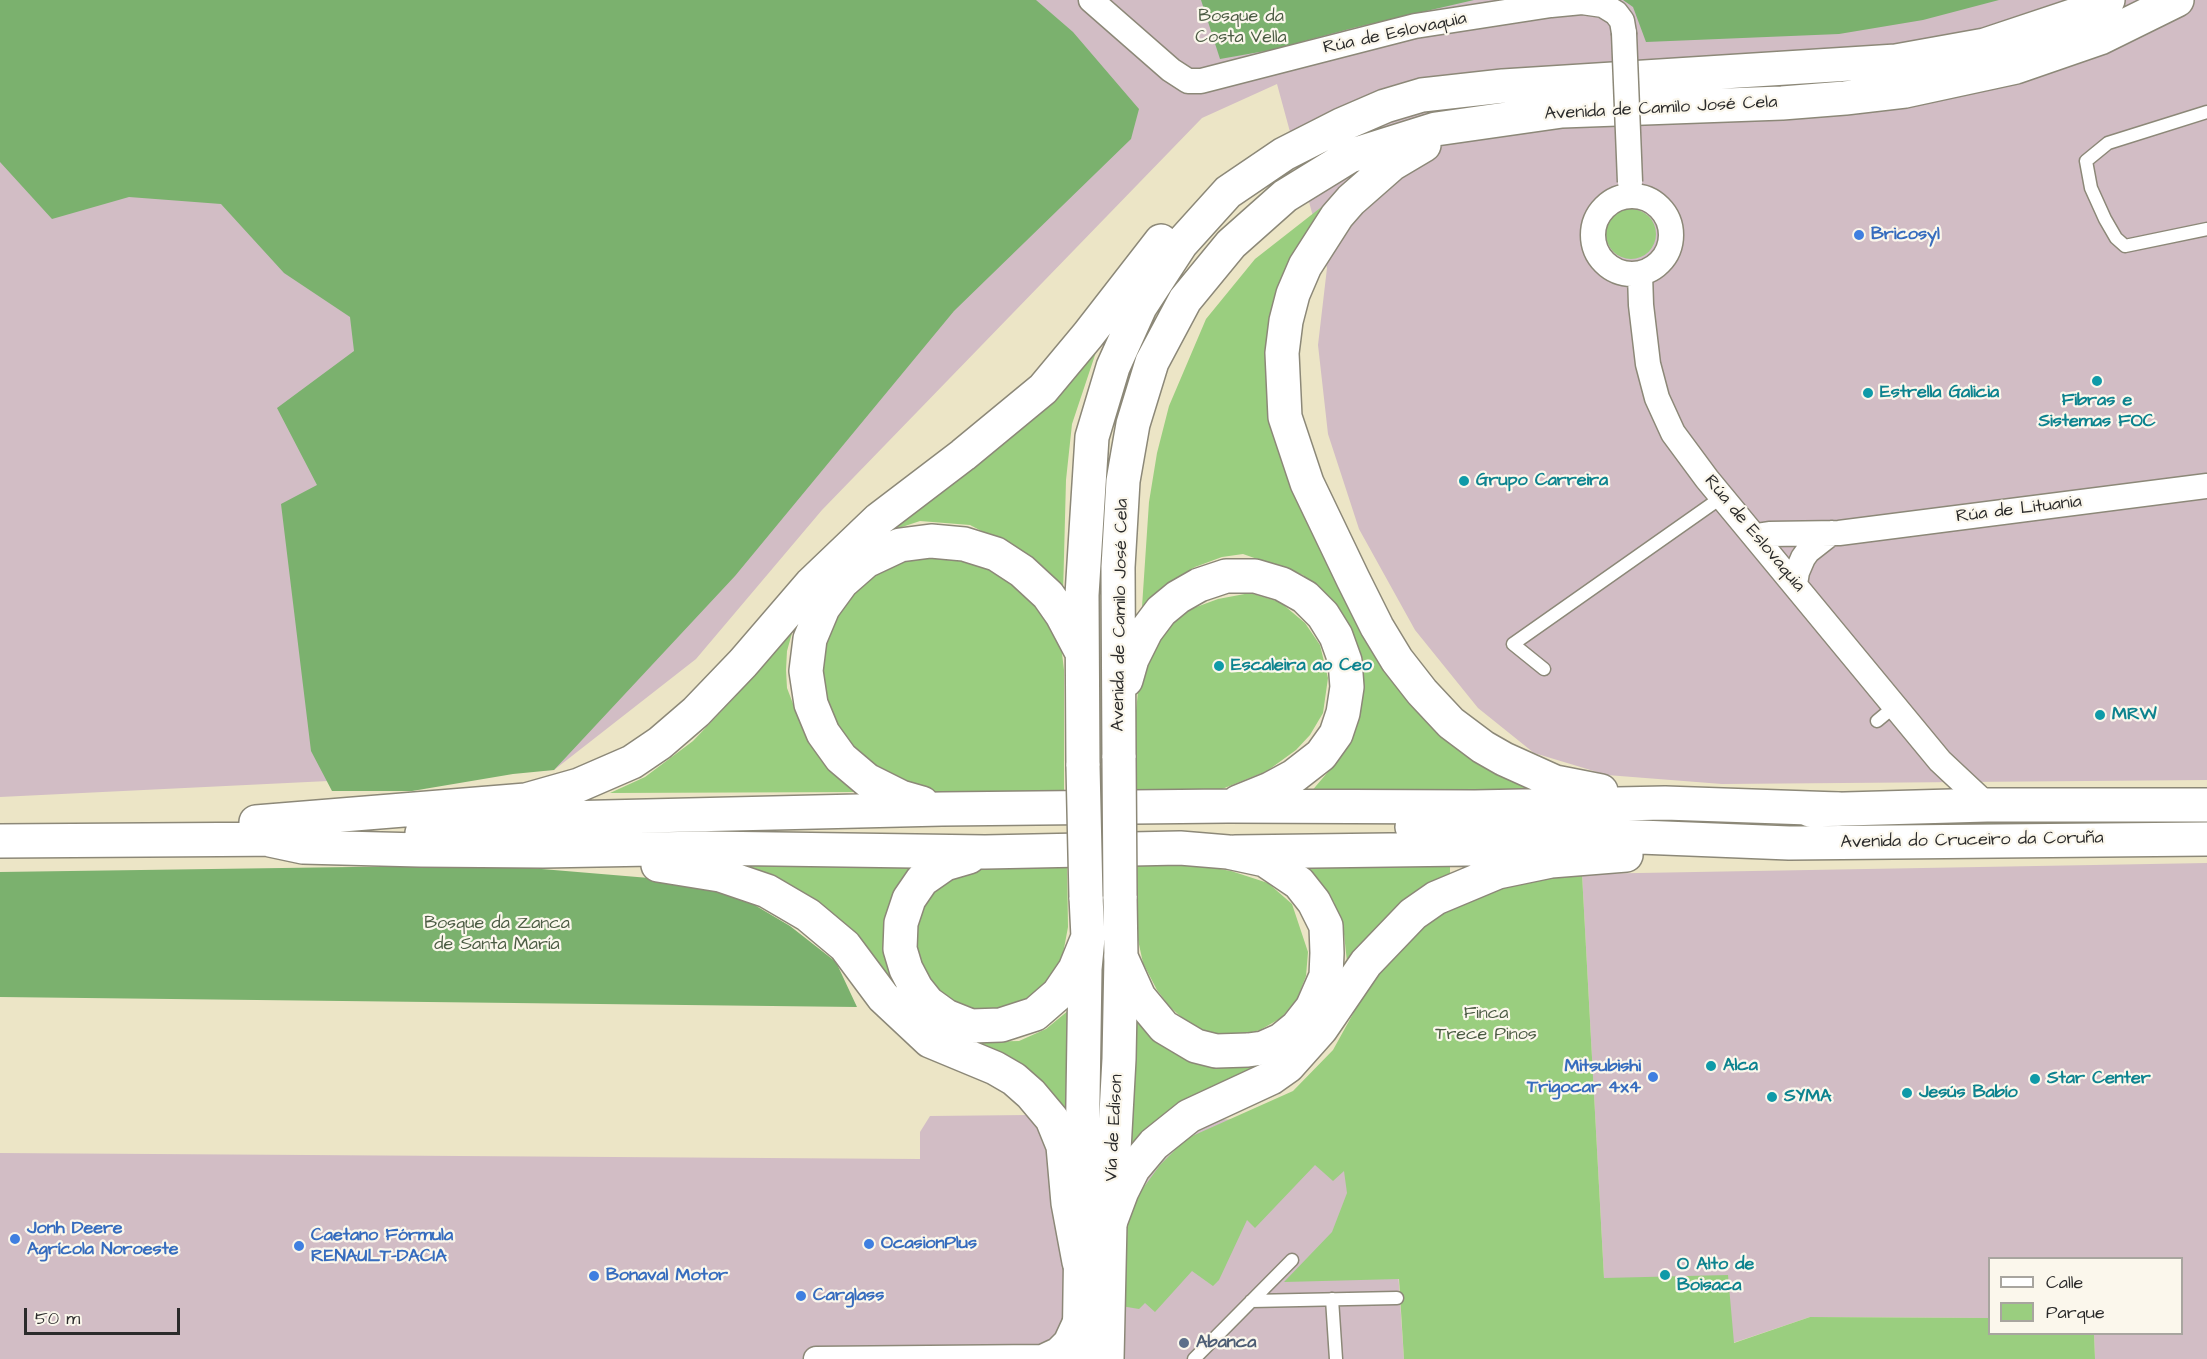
<!DOCTYPE html>
<meta charset="utf-8">
<style>
body{margin:0}
#map{position:relative;width:2207px;height:1359px;overflow:hidden;background:#ece5c6;font-family:"Architects Daughter",sans-serif}
canvas{display:block}
.legend{position:absolute;left:1988px;top:1257px;width:195px;height:78px;box-sizing:border-box;background:#fbf7ec;border:2px solid #a8a59f;margin:0;padding:8px 10px;list-style:none;font-size:18px;color:#2b2b2b}
.legend li{display:flex;align-items:center;gap:12px;height:30px}
.legend b{width:30px;border:2px solid #a8a59f}
.scale{position:absolute;left:24px;top:1308px;width:156px;height:27px;box-sizing:border-box;border:3px solid #2b2b2b;border-top:0;padding-left:8px;font-size:18px;line-height:21px;white-space:nowrap;color:#2b2b2b;-webkit-text-stroke:4px #fbf7ec;paint-order:stroke}
</style>
<div id="map">
<canvas width="2207" height="1359"></canvas>
<ul class="legend">
<li><b style="height:8px;background:#fff"></b>Calle</li>
<li><b style="height:16px;background:#9ace7f"></b>Parque</li>
</ul>
<div class="scale">50 m</div>
</div>
<script>
const ctx = document.querySelector('canvas').getContext('2d');
ctx.lineJoin = 'round';
function fillPath(path, color) { ctx.fillStyle = color; ctx.fill(path, 'evenodd'); }
const shape = rows => new Path2D(rows.map(r => 'M' + r).join(''));
function strokePath(path, color, width, dash) { ctx.strokeStyle = color; ctx.lineWidth = width; ctx.lineCap = dash ? 'butt' : 'round'; ctx.setLineDash(dash || []); ctx.stroke(path); }
function drawText(font, color, halo, rows, align = 'center') {
  ctx.font = font + ' "Architects Daughter",sans-serif'; ctx.lineWidth = 4.5; ctx.setLineDash([]); ctx.textBaseline = 'middle'; ctx.strokeStyle = halo; ctx.fillStyle = color; for (const [text, x, y, turn = 0] of rows) {
    ctx.save(); ctx.translate(x, y); ctx.rotate((+turn || 0) * Math.PI / 180); ctx.textAlign = isNaN(turn) ? turn : align; if (halo) ctx.strokeText(text, 0, 0); ctx.fillText(text, 0, 0); ctx.restore();
  }
}
const industrial = shape([
 [0,0,2207,0,2207,780,1722,784,1607,775,1534,753,1478,708,1415,630,1359,529,1328,434,1318,345,1327,268,1277,84,1202,118,822,510,696,659,554,770,0,797],
 [2207,863,2207,1359,2095,1359,2094,1334,2182,1334,2182,1258,1990,1258,1989,1318,1810,1317,1733,1343,1604,1278,1582,874],
 [1028,1115,1388,1123,1404,1359,0,1359,0,1153,920,1159,920,1132,930,1116]
]);
const green = shape([
 [1347,187,1273,328,1376,645,1551,794,1310,793,1339,759,1359,719,1364,664,1345,618,1303,575,1243,554,1222,557,1195,567,1170,582,1142,607,1149,502,1157,453,1169,406,1206,319,1255,259],
 '1606 234a25 25 0 1 1 50 0a25 25 0 1 1-50 0Z',
 [1101,337,1072,424,1066,480,1063,594,1057,583,1028,555,970,525,920,521,887,532],
 [940,551,1012,577,1048,612,1061,645,1064,670,1064,802,960,802,874,774,836,740,821,703,818,636,866,567],
 [1250,593,1280,602,1305,623,1320,645,1328,678,1323,713,1310,735,1296,750,1267,771,1222,789,1202,794,1135,795,1133,740,1138,692,1149,650,1169,627,1191,609,1218,599],
 [794,626,787,651,786,670,787,688,795,709,804,727,863,792,610,793,645,777,693,741,734,698],
 [2207,818,2207,826,1850,828,1757,826,1850,822],
 [1301,858,1450,865,1450,879,1348,971,1344,934,1334,902,1312,876],
 [1067,860,1068,927,1060,970,1027,1008,954,1013,914,964,917,909,929,889,976,865],
 [1135,860,1203,866,1231,871,1268,883,1292,904,1308,952,1306,976,1297,999,1281,1018,1260,1030,1236,1036,1211,1033,1189,1024,1170,1007,1157,990,1143,963,1137,935],
 [919,861,890,935,977,1042,1019,1041,1046,1029,1069,1010,1065,1115,998,1055,905,1003,706,863],
 [1582,874,1604,1278,1728,1275,1734,1343,1810,1317,1989,1318,1990,1334,2094,1334,2095,1359,1404,1359,1399,1279,1284,1282,1332,1232,1347,1193,1344,1171,1333,1181,1315,1165,1255,1228,1247,1220,1219,1280,1213,1286,1192,1271,1155,1312,1145,1303,1139,1309,1121,1306,1123,1239,1129,1216,1141,1191,1160,1165,1178,1147,1190,1137,1293,1091,1333,1050,1365,992,1378,974,1421,928,1447,908,1507,885],
 [1137,1018,1279,1051,1129,1164]
]);
const forest = shape([
 [0,0,1036,0,1073,32,1139,109,1131,139,954,311,735,576,554,770,513,774,412,791,332,791,311,751,281,504,317,485,277,408,354,351,350,317,284,273,221,204,129,197,52,219,0,162],
 [1201,0,1474,0,1353,28,1271,50,1220,59],
 [1623,0,1999,0,1923,20,1839,34,1646,42,1633,7],
 [494,865,673,880,741,897,790,926,836,962,857,1007,0,997,0,872]
]);
const lane = shape([
 [2207,112,2108,143,2086,161,2091,188,2105,219,2116,238,2125,246,2207,229],
 [1544,669,1513,644,1722,497],
 [1877,721,1895,706],
 [1332,1299,1336,1359],
 [1251,1301,1397,1298],
 [1194,1359,1292,1260]
]);
const street = shape([
 [1091,0,1171,70,1188,81,1201,81,1415,26,1551,5,1582,2,1603,5,1616,13,1622,21,1624,33],
 '1593 235a39 39 0 1 1 78 0a39 39 0 1 1-78 0Z',
 [1640,274,1641,305,1648,364,1657,398,1673,433,1707,479,1940,761,1987,805],
 [1756,536,1769,534,1839,533,2207,486],
 [1795,584,1797,572,1803,558,1808,551,1831,533],
 [816,1359,1042,1357],
 [1044,1359,1042,1357,1057,1350,1066,1341,1078,1315]
]);
const secondary = shape([
 [1079,1359,1085,969,1088,938],
 [1107,1359,1110,1223,1119,1059,1121,957]
]);
const primary = shape([
 [1810,810,1987,805,2207,805],
 [1412,827,1539,821],
 [1516,832,1789,843,2207,839],
 [1235,852,1544,848],
 [1110,1223,1122,1191,1133,1169,1154,1144,1189,1116,1271,1078,1288,1066,1321,1029,1366,963,1413,914,1436,898,1498,872,1551,861,1626,855]
]);
const highway = shape([
 [1424,145,1392,164,1351,200,1337,216,1305,266,1293,294,1286,321,1282,353,1285,417,1307,483,1353,579,1377,627,1397,660,1422,692,1451,723,1483,747,1504,759,1555,782,1601,791],
 [1126,680,1132,659,1146,631,1161,611,1178,597,1199,585,1226,576,1255,576,1282,584,1305,597,1323,615,1336,636,1345,661,1347,687,1343,713,1336,734,1321,755,1294,776,1270,789,1238,802],
 [1119,758,1118,567,1123,481,1133,424,1152,362,1185,300,1231,244,1285,196,1350,156,1436,129,1562,111,1782,103,1845,98,1905,91,2016,67,2100,38,2177,0],
 [1083,766,1082,595,1092,437,1113,367,1140,307,1181,244,1228,192,1284,154,1341,125,1385,106,1422,95,1503,86,1896,61,1985,45,2090,10,2108,0],
 [922,803,901,797,867,780,841,758,823,733,811,704,806,671,810,639,823,608,842,582,866,561,900,545,931,541,964,544,996,554,1022,571,1048,595,1062,615,1080,649],
 [256,822,526,800,579,785,632,762,660,743,696,712,743,663,811,584,879,519,963,455,1043,389,1088,335,1161,241],
 [422,833,521,819,942,809,1228,806,1475,807,1665,803,1838,809],
 [270,840,303,847,420,850,543,851,706,848,985,852,1180,848,1228,852,1265,860,1299,883,1314,902,1326,926,1327,953,1326,976,1312,1008,1297,1027,1281,1040,1263,1048,1248,1050,1216,1051,1196,1046,1164,1027,1139,997,1121,957,1120,896],
 [0,841,292,839],
 [969,857,945,864,922,880,909,899,901,923,900,949,906,969,916,988,928,1003,946,1016,971,1026,1001,1025,1035,1014,1058,994,1075,969,1088,937,1086,897],
 [658,865,720,875,767,891,808,915,845,946,883,997,930,1041,995,1068,1014,1079,1031,1094,1052,1119,1063,1146,1068,1203,1079,1262]
]);
const streetBridge = shape([
 [1624,33,1630,182]
]);
const highwayBridge = shape([
 [1119,758,1120,896],
 [1083,766,1086,897]
]);
const markers = [
 [1859,235,6,"#3f7fe0"],
 [2097,381,6,"#0f9aa8"],
 [1868,393,6,"#0f9aa8"],
 [1464,481,6,"#0f9aa8"],
 [1219,666,6,"#0f9aa8"],
 [2100,715,6,"#0f9aa8"],
 [1711,1066,6,"#0f9aa8"],
 [1653,1077,6,"#3f7fe0"],
 [2035,1079,6,"#0f9aa8"],
 [1907,1093,6,"#0f9aa8"],
 [1772,1097,6,"#0f9aa8"],
 [15,1239,6,"#3f7fe0"],
 [869,1244,6,"#3f7fe0"],
 [299,1246,6,"#3f7fe0"],
 [1665,1275,6,"#0f9aa8"],
 [594,1276,6,"#3f7fe0"],
 [801,1296,6,"#3f7fe0"],
 [1184,1343,6,"#5c6f8a"]
];
const parkNames = [
 ["Bosque da",1241,17],
 ["Costa Vella",1241,38],
 ["Bosque da Zanca",497,924],
 ["de Santa María",497,945],
 ["Finca",1486,1014],
 ["Trece Pinos",1486,1035]
];
const streetNames = [
 ["Rúa de Eslovaquia",1395,34,-12],
 ["Avenida de Camilo José Cela",1661,109,-3],
 ["Rúa de Lituania",2019,510,-7],
 ["Rúa de Eslovaquia",1754,534,50],
 ["Avenida de Camilo José Cela",1121,615,-89],
 ["Avenida do Cruceiro da Coruña",1972,841,-1],
 ["Vía de Edison",1115,1128,-87]
];
const shopNames = [
 ["Bricosyl",1871,235],
 ["Mitsubishi",1641,1067,"right"],
 ["Trigocar 4x4",1641,1088,"right"],
 ["Jonh Deere",27,1229],
 ["Agrícola Noroeste",27,1250],
 ["Caetano Fórmula",311,1236],
 ["RENAULT-DACIA",311,1257],
 ["OcasionPlus",881,1244],
 ["Bonaval Motor",606,1276],
 ["Carglass",813,1296]
];
const cultureNames = [
 ["Estrella Galicia",1880,393],
 ["Fibras e",2097,401,"center"],
 ["Sistemas FOC",2097,422,"center"],
 ["Grupo Carreira",1476,481],
 ["Escaleira ao Ceo",1231,666],
 ["MRW",2112,715],
 ["Alca",1723,1066],
 ["Star Center",2047,1079],
 ["Jesús Babío",1919,1093],
 ["SYMA",1784,1097],
 ["O Alto de",1677,1265],
 ["Boisaca",1677,1286]
];
const serviceNames = [
 ["Abanca",1196,1343]
];
fillPath(industrial, '#d2bdc5');
fillPath(green, '#9ace7f');
fillPath(forest, '#7bb16e');
strokePath(lane, '#8c8878', 15);
strokePath(street, '#8c8878', 27);
strokePath(secondary, '#8c8878', 36);
strokePath(primary, '#8c8878', 36);
strokePath(highway, '#8c8878', 36);
strokePath(lane, '#fff', 12);
strokePath(street, '#fff', 24);
strokePath(secondary, '#fff', 33);
strokePath(primary, '#fff', 33);
strokePath(highway, '#fff', 33);
strokePath(streetBridge, '#8c8878', 27, []);
strokePath(highwayBridge, '#8c8878', 36, []);
strokePath(streetBridge, '#fff', 24);
strokePath(highwayBridge, '#fff', 33);
for (const [x, y, r, color] of markers) { const dot = new Path2D(); dot.arc(x, y, r, 0, 2 * Math.PI); ctx.fillStyle = color; ctx.fill(dot); strokePath(dot, '#fbf7ec', 2); }
drawText('18px', '#4c5c44', '#fbf7ec', parkNames);
drawText('18px', '#2b2b2b', '#fbf7ec', streetNames);
drawText('bold 18px', '#366cbe', '#fbf7ec', shopNames, 'left');
drawText('bold 18px', '#0d838f', '#fbf7ec', cultureNames, 'left');
drawText('bold 18px', '#4e5e75', '#fbf7ec', serviceNames, 'left');
</script>
